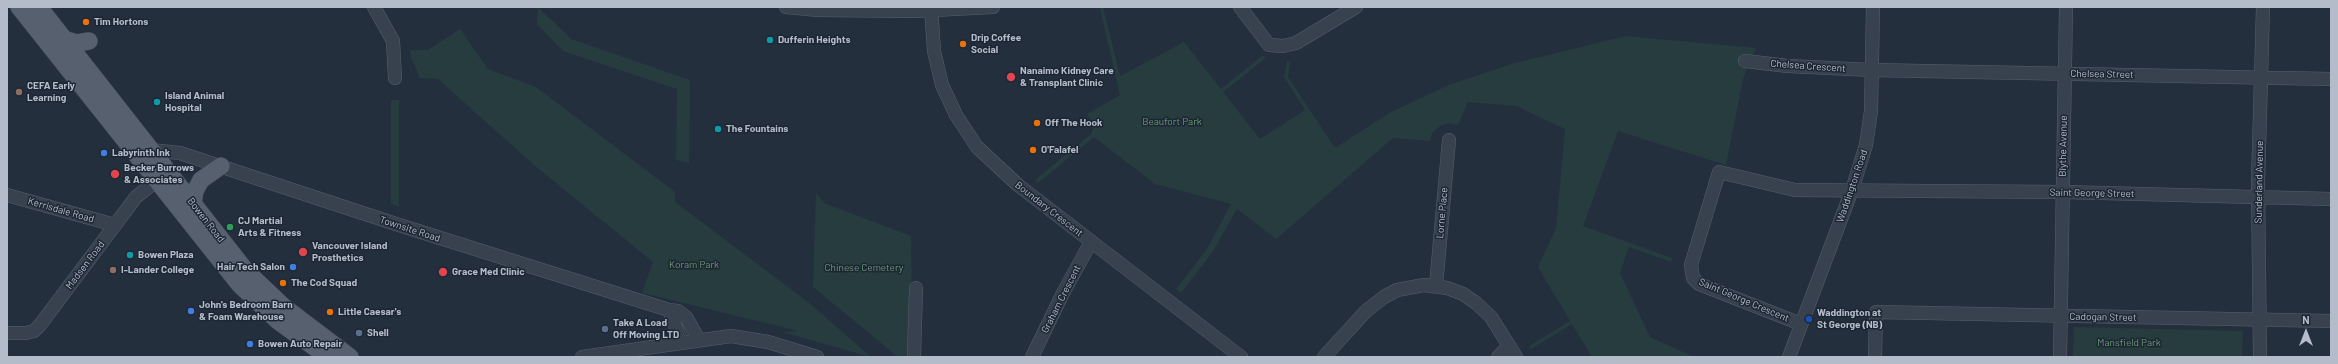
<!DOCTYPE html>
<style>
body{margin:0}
#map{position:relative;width:2338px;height:364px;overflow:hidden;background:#242f3e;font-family:Barlow,sans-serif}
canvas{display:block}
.frame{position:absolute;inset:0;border:8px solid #b4bcc9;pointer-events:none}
.north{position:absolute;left:2286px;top:312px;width:40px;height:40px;-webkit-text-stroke:3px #1d2633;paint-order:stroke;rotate:0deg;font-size:11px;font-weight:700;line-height:16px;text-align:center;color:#b4bcc9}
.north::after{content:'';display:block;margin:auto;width:14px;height:18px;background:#b4bcc9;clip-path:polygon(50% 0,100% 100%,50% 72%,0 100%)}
</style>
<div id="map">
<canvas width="2338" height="364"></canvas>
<div class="frame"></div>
<div class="north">N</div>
</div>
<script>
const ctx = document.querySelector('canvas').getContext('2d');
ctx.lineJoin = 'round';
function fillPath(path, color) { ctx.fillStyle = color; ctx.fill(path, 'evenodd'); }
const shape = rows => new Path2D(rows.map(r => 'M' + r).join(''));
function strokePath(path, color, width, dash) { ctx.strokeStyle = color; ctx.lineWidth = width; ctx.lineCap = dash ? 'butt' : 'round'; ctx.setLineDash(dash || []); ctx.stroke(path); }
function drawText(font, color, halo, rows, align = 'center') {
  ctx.font = font + ' Barlow,sans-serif'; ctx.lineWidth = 3; ctx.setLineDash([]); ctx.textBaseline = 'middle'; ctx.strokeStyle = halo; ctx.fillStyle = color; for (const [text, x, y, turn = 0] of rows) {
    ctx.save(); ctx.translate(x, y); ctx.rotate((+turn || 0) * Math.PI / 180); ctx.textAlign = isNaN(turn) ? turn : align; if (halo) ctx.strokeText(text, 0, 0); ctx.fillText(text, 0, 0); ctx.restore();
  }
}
const green = shape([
 [538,7,571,39,690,80,689,163,676,160,677,89,563,51,537,24],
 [1103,7,1120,76,1184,42,1221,89,1262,56,1267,57,1223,92,1260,139,1305,110,1284,77,1287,61,1290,61,1288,77,1335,148,1391,112,1451,84,1515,63,1626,36,1756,48,1743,79,1726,165,1618,131,1583,226,1672,258,1671,262,1629,247,1620,273,1650,337,1694,357,1592,357,1572,324,1531,349,1529,346,1570,321,1538,267,1556,228,1565,129,1516,106,1468,102,1458,125,1449,123,1440,126,1432,133,1430,141,1393,138,1276,239,1237,209,1212,253,1181,293,1176,289,1207,249,1231,204,1155,184,1094,137,1038,183,1035,180,1091,134,1094,126,1087,114,1120,95,1100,8],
 [460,29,488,69,536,87,675,192,675,202,808,302,871,357,782,332,799,331,642,293,653,262,534,165,438,79,419,78,417,70,411,58,410,50,428,50],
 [391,100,399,100,399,207,391,204],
 [816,193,824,203,911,236,913,357,898,357,813,287],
 [2074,327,2243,331,2242,357,2073,357]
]);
const minor = shape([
 [374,7,393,41,395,78],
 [786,7,818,10,914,11,993,7],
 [931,7,934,51,942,85,956,115,977,147,1018,185,1241,357],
 [1240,7,1269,45,1283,46,1296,43,1356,7],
 [1745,61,1788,66,1872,70,2331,79],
 [151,150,180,153,399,225,669,310,678,311,686,317,699,340],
 [7,195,115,225],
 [1436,286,1449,140],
 [669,310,682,343],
 [1801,324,1699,284,1693,278,1691,265,1719,172,1795,190,2063,192,2331,199],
 [7,333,26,333,34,331,40,325,136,197,156,181],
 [582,357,731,336,768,342,817,357],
 [914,357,916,288],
 [1032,357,1063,293,1091,242],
 [1324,357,1366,311,1384,297,1397,290,1424,285,1447,288,1463,294,1476,303,1491,317,1516,357],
 [1498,357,1509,346],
 [1789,357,1852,190,1866,145,1871,111,1873,7],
 [1875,357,1876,312,2331,321],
 [2060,357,2066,7],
 [2260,357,2258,183,2263,7]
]);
const major = shape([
 [19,7,239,284,278,321,328,357],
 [39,7,246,271,284,307,350,357],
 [64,39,77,43,89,41],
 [193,204,195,191,201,180,221,166]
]);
const markers = [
 [86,22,4,"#e8710a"],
 [770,40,4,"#0f9aa8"],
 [963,44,4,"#e8710a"],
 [1011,77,5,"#e0444e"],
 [19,92,4,"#8d6e63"],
 [157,102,4,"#0f9aa8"],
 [1037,123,4,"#e8710a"],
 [718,129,4,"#0f9aa8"],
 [1033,150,4,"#e8710a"],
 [104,153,4,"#3f7fe0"],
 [115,174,5,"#e0444e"],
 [230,227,4,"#2e9e5b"],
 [303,252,5,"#e0444e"],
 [130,255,4,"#0f9aa8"],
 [293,267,4,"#3f7fe0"],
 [113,270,4,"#8d6e63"],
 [443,272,5,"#e0444e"],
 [283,283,4,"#e8710a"],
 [191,311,4,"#3f7fe0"],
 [330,312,4,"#e8710a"],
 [1809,319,4,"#1a4fb4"],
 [605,329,4,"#5c6f8a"],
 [359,333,4,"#5c6f8a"],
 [250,344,4,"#3f7fe0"]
];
const poiNames = [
 ["Tim Hortons",94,22],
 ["Drip Coffee",971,38],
 ["Social",971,50],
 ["Dufferin Heights",778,40],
 ["Nanaimo Kidney Care",1020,71],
 ["& Transplant Clinic",1020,83],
 ["CEFA Early",27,86],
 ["Learning",27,98],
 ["Island Animal",165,96],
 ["Hospital",165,108],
 ["Off The Hook",1045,123],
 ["The Fountains",726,129],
 ["O'Falafel",1041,150],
 ["Labyrinth Ink",112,153],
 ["Becker Burrows",124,168],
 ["& Associates",124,180],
 ["CJ Martial",238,221],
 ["Arts & Fitness",238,233],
 ["Vancouver Island",312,246],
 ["Prosthetics",312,258],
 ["Bowen Plaza",138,255],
 ["Hair Tech Salon",285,267,"right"],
 ["I-Lander College",121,270],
 ["Grace Med Clinic",452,272],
 ["The Cod Squad",291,283],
 ["John's Bedroom Barn",199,305],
 ["& Foam Warehouse",199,317],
 ["Little Caesar's",338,312],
 ["Waddington at",1817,313],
 ["St George (NB)",1817,325],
 ["Take A Load",613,323],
 ["Off Moving LTD",613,335],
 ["Shell",367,333],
 ["Bowen Auto Repair",258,344]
];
const streetNames = [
 ["Chelsea Crescent",1808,66,4],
 ["Chelsea Street",2102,74,1],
 ["Blythe Avenue",2063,146,-89],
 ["Sunderland Avenue",2259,182,-89],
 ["Waddington Road",1852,186,-71],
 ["Saint George Street",2092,193,1],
 ["Boundary Crescent",1049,209,38],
 ["Kerrisdale Road",61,210,16],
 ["Lorne Place",1442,213,-85],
 ["Bowen Road",206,220,52],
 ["Townsite Road",410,229,18],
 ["Madsen Road",85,265,-53],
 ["Graham Crescent",1061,299,-63],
 ["Saint George Crescent",1744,300,23],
 ["Cadogan Street",2103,317,1]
];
const parkNames = [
 ["Beaufort Park",1172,122],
 ["Koram Park",694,265],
 ["Chinese Cemetery",864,268],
 ["Mansfield Park",2129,343]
];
fillPath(green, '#263c3f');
strokePath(minor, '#565f6c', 14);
strokePath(major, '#414a57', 18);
strokePath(minor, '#38414e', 13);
strokePath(major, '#56606e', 17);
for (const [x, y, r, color] of markers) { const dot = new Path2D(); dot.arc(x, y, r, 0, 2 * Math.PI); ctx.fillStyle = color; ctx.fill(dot); strokePath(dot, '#1d2633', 1.5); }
drawText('bold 10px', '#b4bcc9', '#1d2633', poiNames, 'left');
drawText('10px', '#b4bcc9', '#1d2633', streetNames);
drawText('10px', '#6b9a76', '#1d2633', parkNames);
</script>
